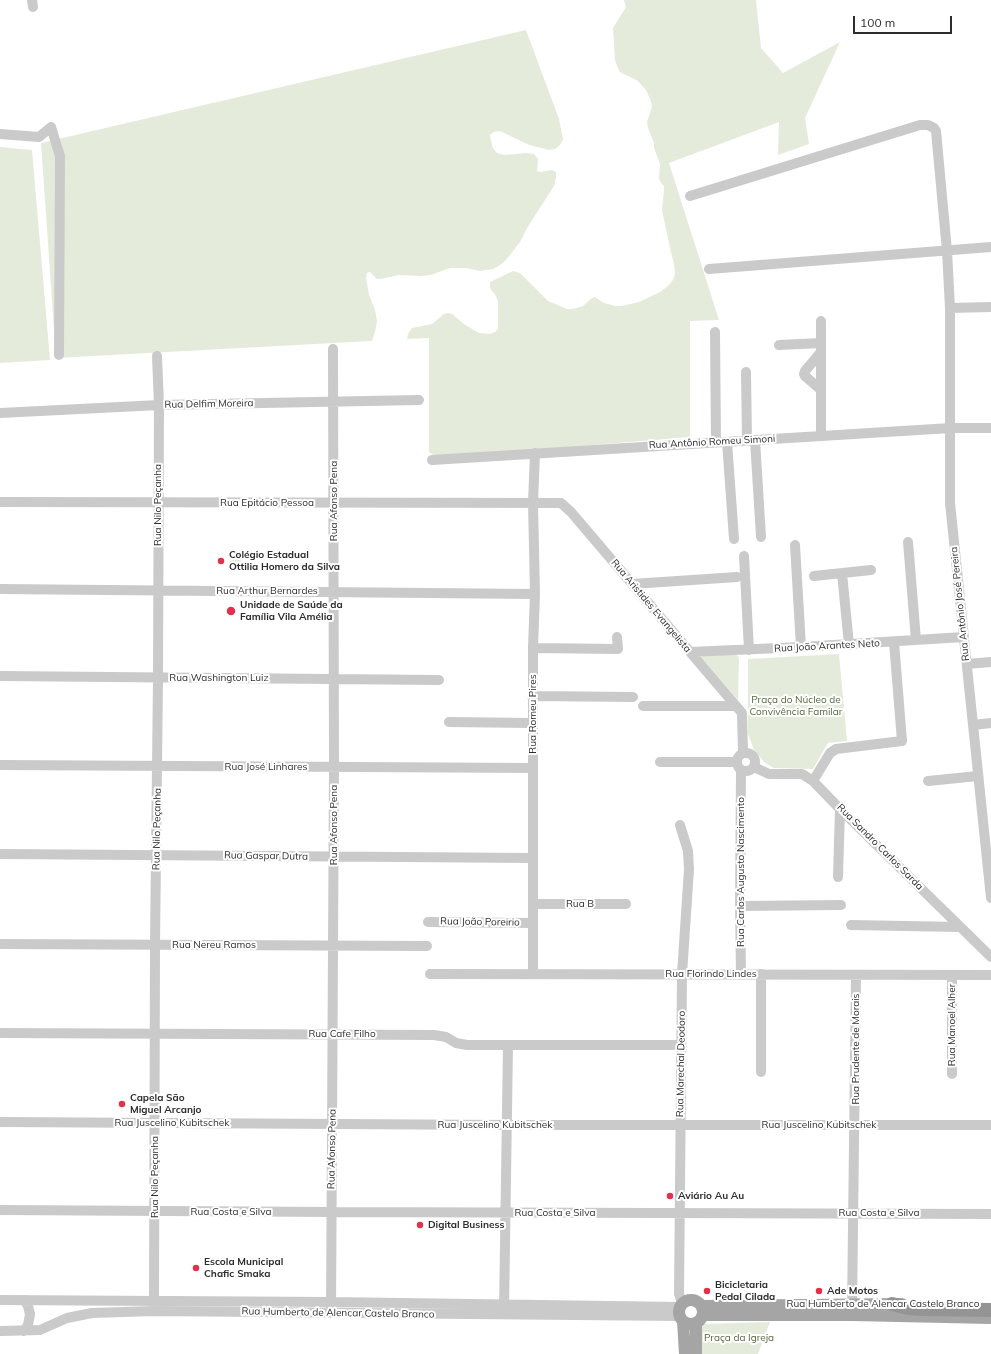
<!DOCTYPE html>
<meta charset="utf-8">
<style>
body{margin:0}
#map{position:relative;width:991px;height:1354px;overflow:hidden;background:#fff;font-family:Mulish,sans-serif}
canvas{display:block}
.scale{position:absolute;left:853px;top:16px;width:99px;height:18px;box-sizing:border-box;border:2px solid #2d2d2d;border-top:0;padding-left:5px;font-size:12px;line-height:14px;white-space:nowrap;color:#2d2d2d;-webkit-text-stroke:3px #fff;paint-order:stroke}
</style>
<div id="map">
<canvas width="991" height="1354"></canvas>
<div class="scale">100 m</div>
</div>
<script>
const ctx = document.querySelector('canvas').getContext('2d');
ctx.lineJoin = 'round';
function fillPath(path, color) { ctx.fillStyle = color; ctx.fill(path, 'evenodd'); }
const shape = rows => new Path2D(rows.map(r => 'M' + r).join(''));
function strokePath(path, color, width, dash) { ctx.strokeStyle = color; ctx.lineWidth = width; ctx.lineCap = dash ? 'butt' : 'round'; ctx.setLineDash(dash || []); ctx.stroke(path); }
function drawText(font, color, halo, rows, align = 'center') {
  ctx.font = font + ' Mulish,sans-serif'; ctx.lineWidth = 4; ctx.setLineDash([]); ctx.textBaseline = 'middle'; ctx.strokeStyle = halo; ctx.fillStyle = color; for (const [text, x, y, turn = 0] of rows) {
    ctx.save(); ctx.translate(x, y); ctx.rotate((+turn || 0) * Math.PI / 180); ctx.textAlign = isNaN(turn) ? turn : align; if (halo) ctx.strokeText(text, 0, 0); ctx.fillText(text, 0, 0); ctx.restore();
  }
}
const green = shape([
 [624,0,756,0,761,48,783,73,840,42,805,118,809,144,778,155,779,122,669,163,719,320,690,321,690,437,437,458,429,452,429,338,407,339,56,358,41,143,526,30,559,119,563,139,560,145,555,149,549,150,529,145,500,131,494,132,490,135,491,141,493,148,497,153,504,155,526,153,534,154,538,159,537,171,540,172,552,170,556,172,556,178,554,186,527,228,520,242,506,260,500,265,493,269,480,271,466,268,450,268,431,275,421,276,399,275,380,279,377,279,370,272,367,273,366,278,369,295,375,310,377,321,375,332,372,341,407,339,408,334,412,328,432,324,444,314,448,313,452,314,464,324,479,333,490,334,495,332,498,329,498,302,496,296,490,288,490,282,513,271,520,273,548,301,567,309,573,309,583,306,592,298,595,297,604,303,615,306,622,306,639,302,660,292,668,286,673,280,675,274,674,264,670,248,662,210,664,190,664,186,661,183,659,179,660,164,654,148,654,143,648,128,647,122,652,107,651,101,646,90,638,81,620,72,618,68,615,60,613,28,626,7],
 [0,147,32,150,50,360,0,363],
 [232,551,241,551,240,570,231,570],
 [736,654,739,658,738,700,701,657,703,656],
 [839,654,847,741,828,743,813,769,774,768,765,763,754,750,748,734,748,659],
 [770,1322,758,1354,697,1354,699,1324]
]);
const minor = shape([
 [32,0,33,7],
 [0,134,39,137,51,127,60,156,59,355],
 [690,196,920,125,928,125,934,128,936,131,947,251,950,308,950,503,991,898],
 [709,269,991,247],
 [950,308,991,307],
 [821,321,821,436],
 [715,332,716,442],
 [779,345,821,343],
 [821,352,805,371,804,374,805,376,821,390],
 [746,372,747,440],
 [0,413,159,405,419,400],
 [755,440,761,537],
 [727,442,734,539],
 [432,460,951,428,991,428],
 [0,502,561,503,571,512,742,713,743,753],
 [908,542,916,640],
 [795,545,801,647],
 [744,556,749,650],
 [842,573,849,645],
 [814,576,871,570],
 [632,584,737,577],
 [0,589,535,594],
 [533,648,618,649,617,637],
 [690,652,801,647,964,637],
 [967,664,991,662],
 [0,676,439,680],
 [532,696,633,697],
 [643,706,736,706],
 [449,722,533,723],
 [973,725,991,723],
 '737 762a9 9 0 1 1 18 0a9 9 0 1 1-18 0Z',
 [660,762,737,762],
 [0,765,533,768],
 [754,767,769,774,802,774,813,781,840,809,991,957],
 [813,781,830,753,836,749,902,741,894,642],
 [928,781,978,776],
 [680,825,688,851,689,869,682,974,679,1294,682,1303],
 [0,854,533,858],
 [838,877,840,809],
 [533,904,626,904],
 [740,906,841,905],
 [428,922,533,923],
 [851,925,960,927],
 [0,944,427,946],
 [430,974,991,975],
 [533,974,533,648,535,594,533,503,535,453],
 [741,974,740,906,741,770],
 [0,1033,434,1035,446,1037,456,1043,467,1045,681,1045],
 [761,1072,761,974],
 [952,1074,952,975],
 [0,1122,507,1125,991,1125],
 [0,1210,331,1212,991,1214],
 [0,1300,331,1302,680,1307],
 [154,1301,155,945,158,678,159,405,157,356],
 [504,1311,508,1045],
 [852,1311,856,975],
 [331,1313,334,767,333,349],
 [0,1331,40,1330,67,1318,92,1313,154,1311,680,1316],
 [24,1331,28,1325,30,1314,28,1306,24,1300]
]);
const major = shape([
 '679 1312a12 12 0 1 1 24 0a12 12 0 1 1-24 0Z',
 [702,1306,902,1304],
 [703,1315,852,1315,991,1318],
 [683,1321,685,1354],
 [696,1354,696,1323]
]);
const highway = shape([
 [892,1304,908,1308,923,1309,991,1310]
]);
const markers = [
 [221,561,4,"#e1324d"],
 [231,611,5,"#e1324d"],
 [122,1104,4,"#e1324d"],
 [670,1196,4,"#e1324d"],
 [420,1225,4,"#e1324d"],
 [196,1268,4,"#e1324d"],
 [707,1291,4,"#e1324d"],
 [819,1291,4,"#e1324d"]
];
const streetNames = [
 ["Rua Delfim Moreira",209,404,-1],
 ["Rua Antônio Romeu Simoni",712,442,-3],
 ["Rua Afonso Pena",334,501,-90],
 ["Rua Epitácio Pessoa",267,503],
 ["Rua Nilo Peçanha",158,505,-90],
 ["Rua Arthur Bernardes",267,591],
 ["Rua Antônio José Pereira",960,604,-96],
 ["Rua Aristides Evangelista",651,606,50],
 ["Rua João Arantes Neto",827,646,-3],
 ["Rua Washington Luiz",219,678],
 ["Rua Romeu Pires",533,714,-90],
 ["Rua José Linhares",266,767],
 ["Rua Afonso Pena",334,825,-90],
 ["Rua Nilo Peçanha",157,829,-89],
 ["Rua Sandro Carlos Sarda",880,847,45],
 ["Rua Gaspar Dutra",266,856,1],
 ["Rua Carlos Augusto Nascimento",741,872,-90],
 ["Rua B",580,904],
 ["Rua João Poreirio",480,922,1],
 ["Rua Nereu Ramos",214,945],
 ["Rua Florindo Lindes",711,974],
 ["Rua Manoel Alher",952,1025,-90],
 ["Rua Cafe Filho",342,1034],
 ["Rua Prudente de Morais",856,1049,-90],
 ["Rua Marechal Deodoro",681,1064,-89],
 ["Rua Juscelino Kubitschek",172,1123],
 ["Rua Juscelino Kubitschek",495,1125],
 ["Rua Juscelino Kubitschek",819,1125],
 ["Rua Afonso Pena",332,1149,-89],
 ["Rua Nilo Peçanha",155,1177,-90],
 ["Rua Costa e Silva",231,1212],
 ["Rua Costa e Silva",555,1213],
 ["Rua Costa e Silva",879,1213],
 ["Rua Humberto de Alencar Castelo Branco",883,1304],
 ["Rua Humberto de Alencar Castelo Branco",338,1313,1]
];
const poiNames = [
 ["Colégio Estadual",229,555],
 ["Ottilia Homero da Silva",229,567],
 ["Unidade de Saúde da",240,605],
 ["Família Vila Amélia",240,617],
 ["Capela São",130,1098],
 ["Miguel Arcanjo",130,1110],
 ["Aviário Au Au",678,1196],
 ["Digital Business",428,1225],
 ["Escola Municipal",204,1262],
 ["Chafic Smaka",204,1274],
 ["Bicicletaria",715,1285],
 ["Pedal Cilada",715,1297],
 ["Ade Motos",827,1291]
];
const parkNames = [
 ["Praça do Núcleo de",796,700],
 ["Convivência Familar",796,712],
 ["Praça da Igreja",739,1338]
];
fillPath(green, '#e4ebdb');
strokePath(minor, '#cacaca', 10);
strokePath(major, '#a5a5a5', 12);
strokePath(highway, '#949494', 14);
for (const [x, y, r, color] of markers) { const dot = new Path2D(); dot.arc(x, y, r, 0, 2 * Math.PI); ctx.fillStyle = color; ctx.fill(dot); strokePath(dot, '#fff', 1.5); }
drawText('10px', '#2d2d2d', '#fff', streetNames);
drawText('bold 10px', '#2d2d2d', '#fff', poiNames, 'left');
drawText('10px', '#54683c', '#fff', parkNames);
</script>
